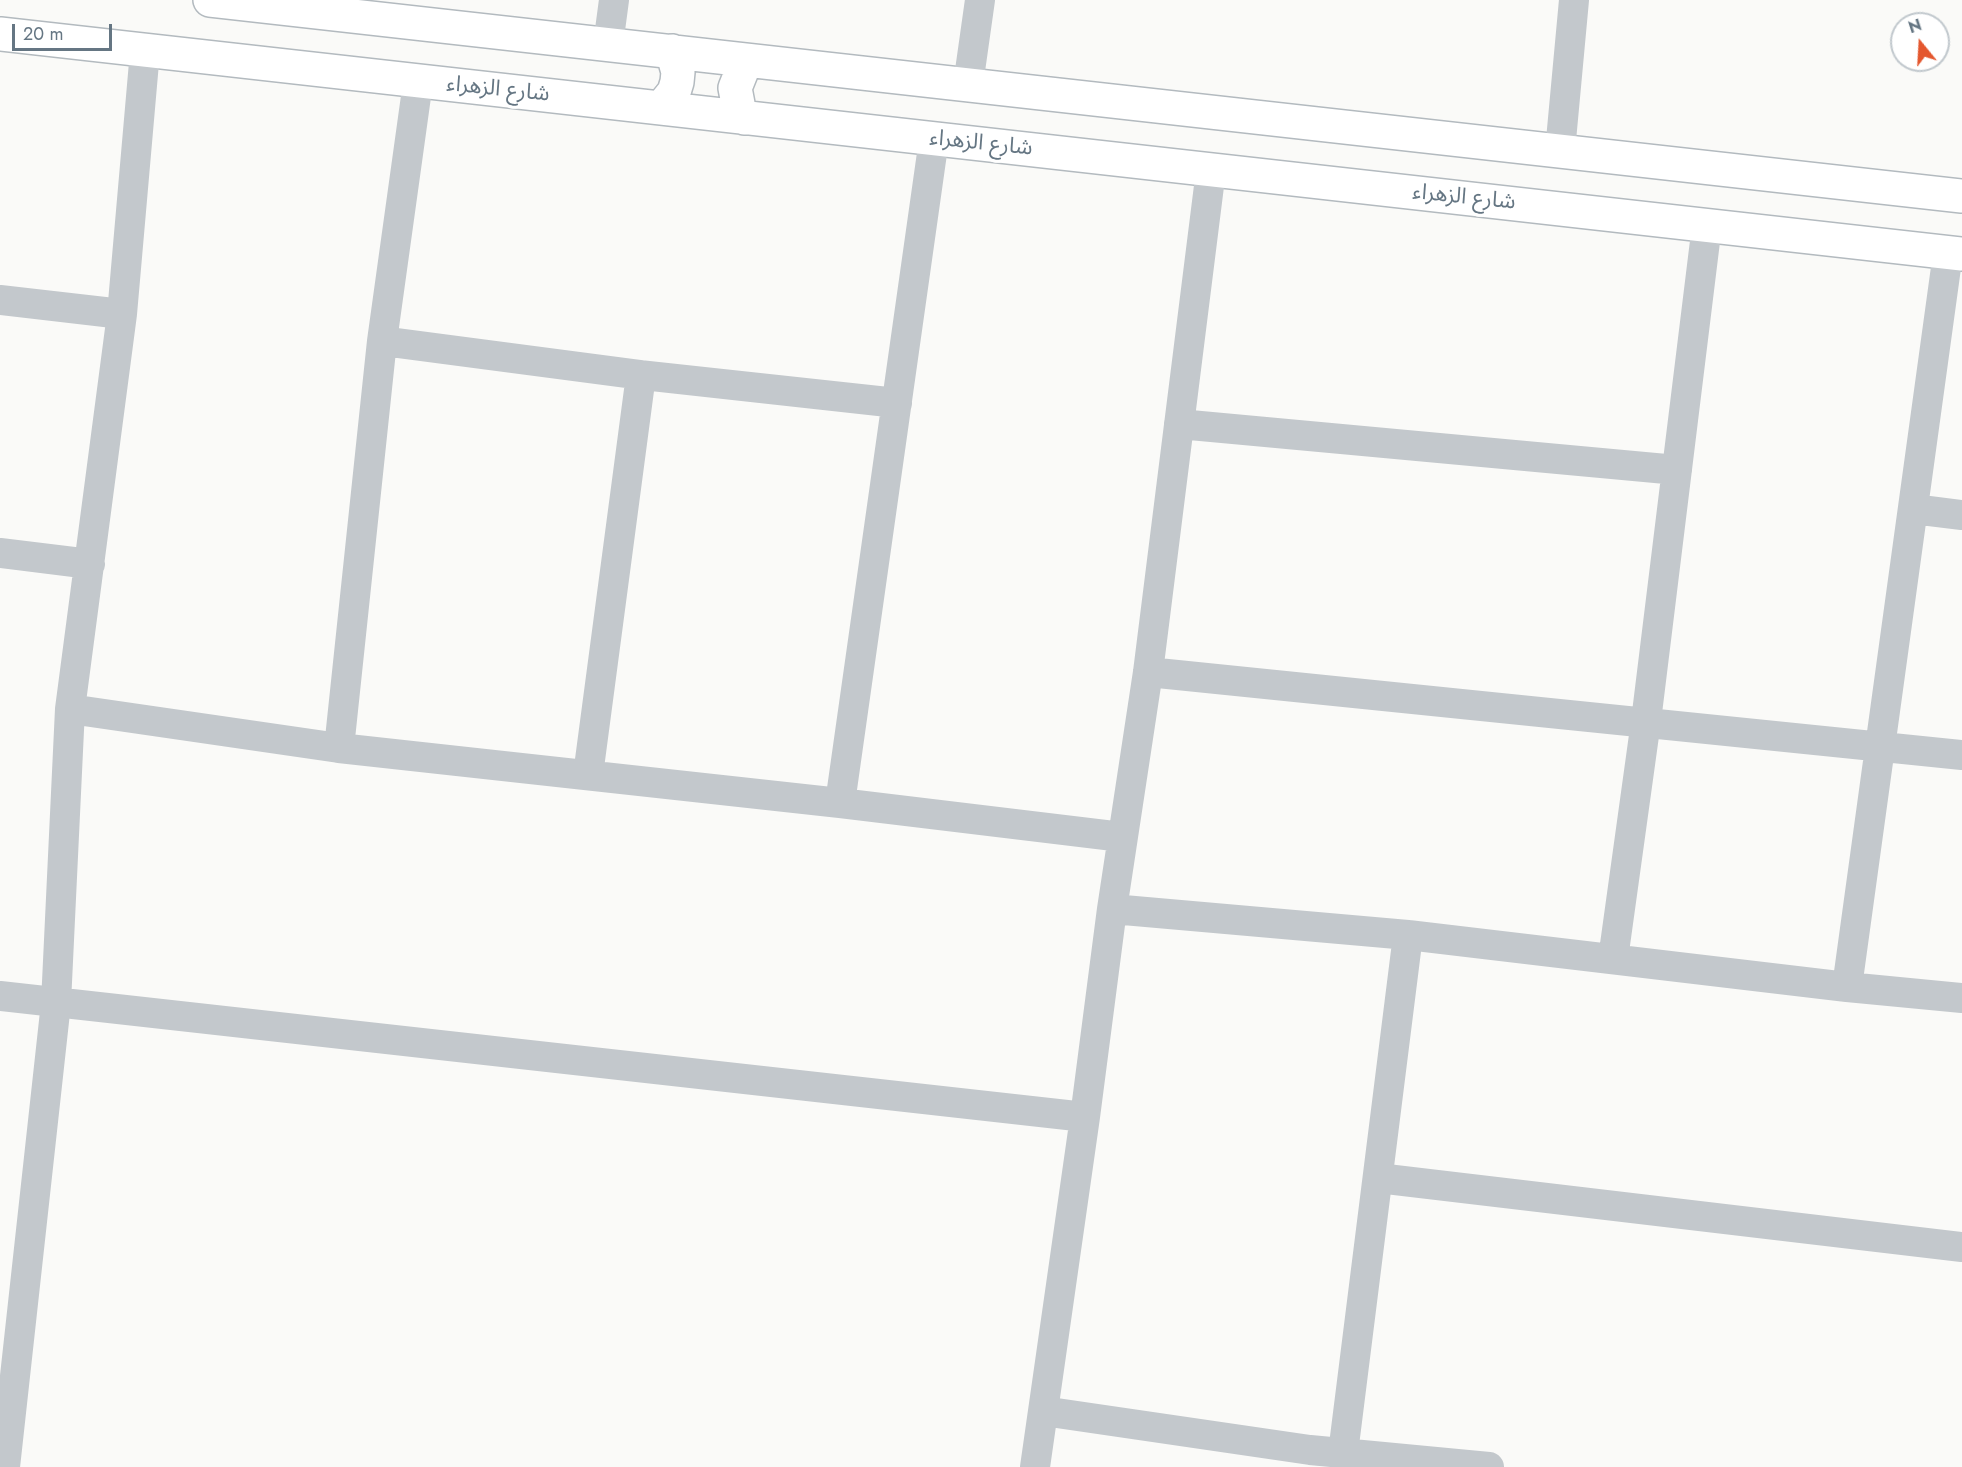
<!DOCTYPE html>
<meta charset="utf-8">
<style>
body{margin:0}
#map{position:relative;width:1962px;height:1467px;overflow:hidden;background:#fafaf8;font-family:Jost,sans-serif}
canvas{display:block}
.north{position:absolute;left:1890px;top:12px;width:60px;height:60px;box-sizing:border-box;background:#fff;border:2px solid #c1c8cd;border-radius:50%;rotate:342deg;font-size:16px;font-weight:700;line-height:24px;text-align:center;color:#657683}
.north::after{content:'';display:block;margin:auto;width:21px;height:27px;background:#e4572e;clip-path:polygon(50% 0,100% 100%,50% 72%,0 100%)}
.scale{position:absolute;left:12px;top:24px;width:100px;height:27px;box-sizing:border-box;border:3px solid #657683;border-top:0;padding-left:8px;font-size:18px;line-height:21px;white-space:nowrap;color:#657683;-webkit-text-stroke:4px #fff;paint-order:stroke}
</style>
<div id="map">
<canvas width="1962" height="1467"></canvas>
<div class="north">N</div>
<div class="scale">20 m</div>
</div>
<script>
const ctx = document.querySelector('canvas').getContext('2d');
ctx.lineJoin = 'round';
const shape = rows => new Path2D(rows.map(r => 'M' + r).join(''));
function strokePath(path, color, width, dash) { ctx.strokeStyle = color; ctx.lineWidth = width; ctx.lineCap = dash ? 'butt' : 'round'; ctx.setLineDash(dash || []); ctx.stroke(path); }
function drawText(font, color, halo, rows, align = 'center') {
  ctx.font = font + ' Jost,"Noto Sans Arabic",sans-serif'; ctx.lineWidth = 6; ctx.setLineDash([]); ctx.textBaseline = 'middle'; ctx.strokeStyle = halo; ctx.fillStyle = color; for (const [text, x, y, turn = 0] of rows) {
    ctx.save(); ctx.translate(x, y); ctx.rotate((+turn || 0) * Math.PI / 180); ctx.textAlign = isNaN(turn) ? turn : align; if (halo) ctx.strokeText(text, 0, 0); ctx.fillText(text, 0, 0); ctx.restore();
  }
}
const minor = shape([
 [608,45,614,0],
 [968,85,980,0],
 [1560,151,1574,0],
 [0,300,122,314],
 [382,341,641,375,897,403],
 [1179,424,1677,470],
 [1913,509,1962,515],
 [0,553,90,564],
 [1148,672,1962,755],
 [70,709,339,748,840,803,1122,837],
 [339,748,382,341,418,82],
 [588,775,641,375],
 [840,803,934,139],
 [1112,909,1408,935,1847,987,1962,998],
 [1613,959,1646,721,1707,225],
 [1847,987,1948,253],
 [0,996,1085,1117],
 [1378,1178,1962,1247],
 [1043,1411,1310,1450,1489,1467],
 [1343,1453,1408,935],
 [5,1467,56,1003,70,709,122,314,145,51],
 [1035,1467,1085,1117,1112,909,1148,672,1211,170]
]);
const secondary = shape([
 [210,0,1962,196],
 [0,34,1962,254],
 [661,108,674,92,677,82,678,72,672,51],
 [744,118,739,109,735,88,743,68,750,61]
]);
const streetNames = [
 ["شارع الزهراء",498,90,6],
 ["شارع الزهراء",981,144,6],
 ["شارع الزهراء",1464,198,6]
];
strokePath(secondary, '#b3babf', 36);
strokePath(minor, '#c3c8cc', 30);
strokePath(secondary, '#fff', 33);
drawText('22px', '#657683', '#fff', streetNames);
</script>
